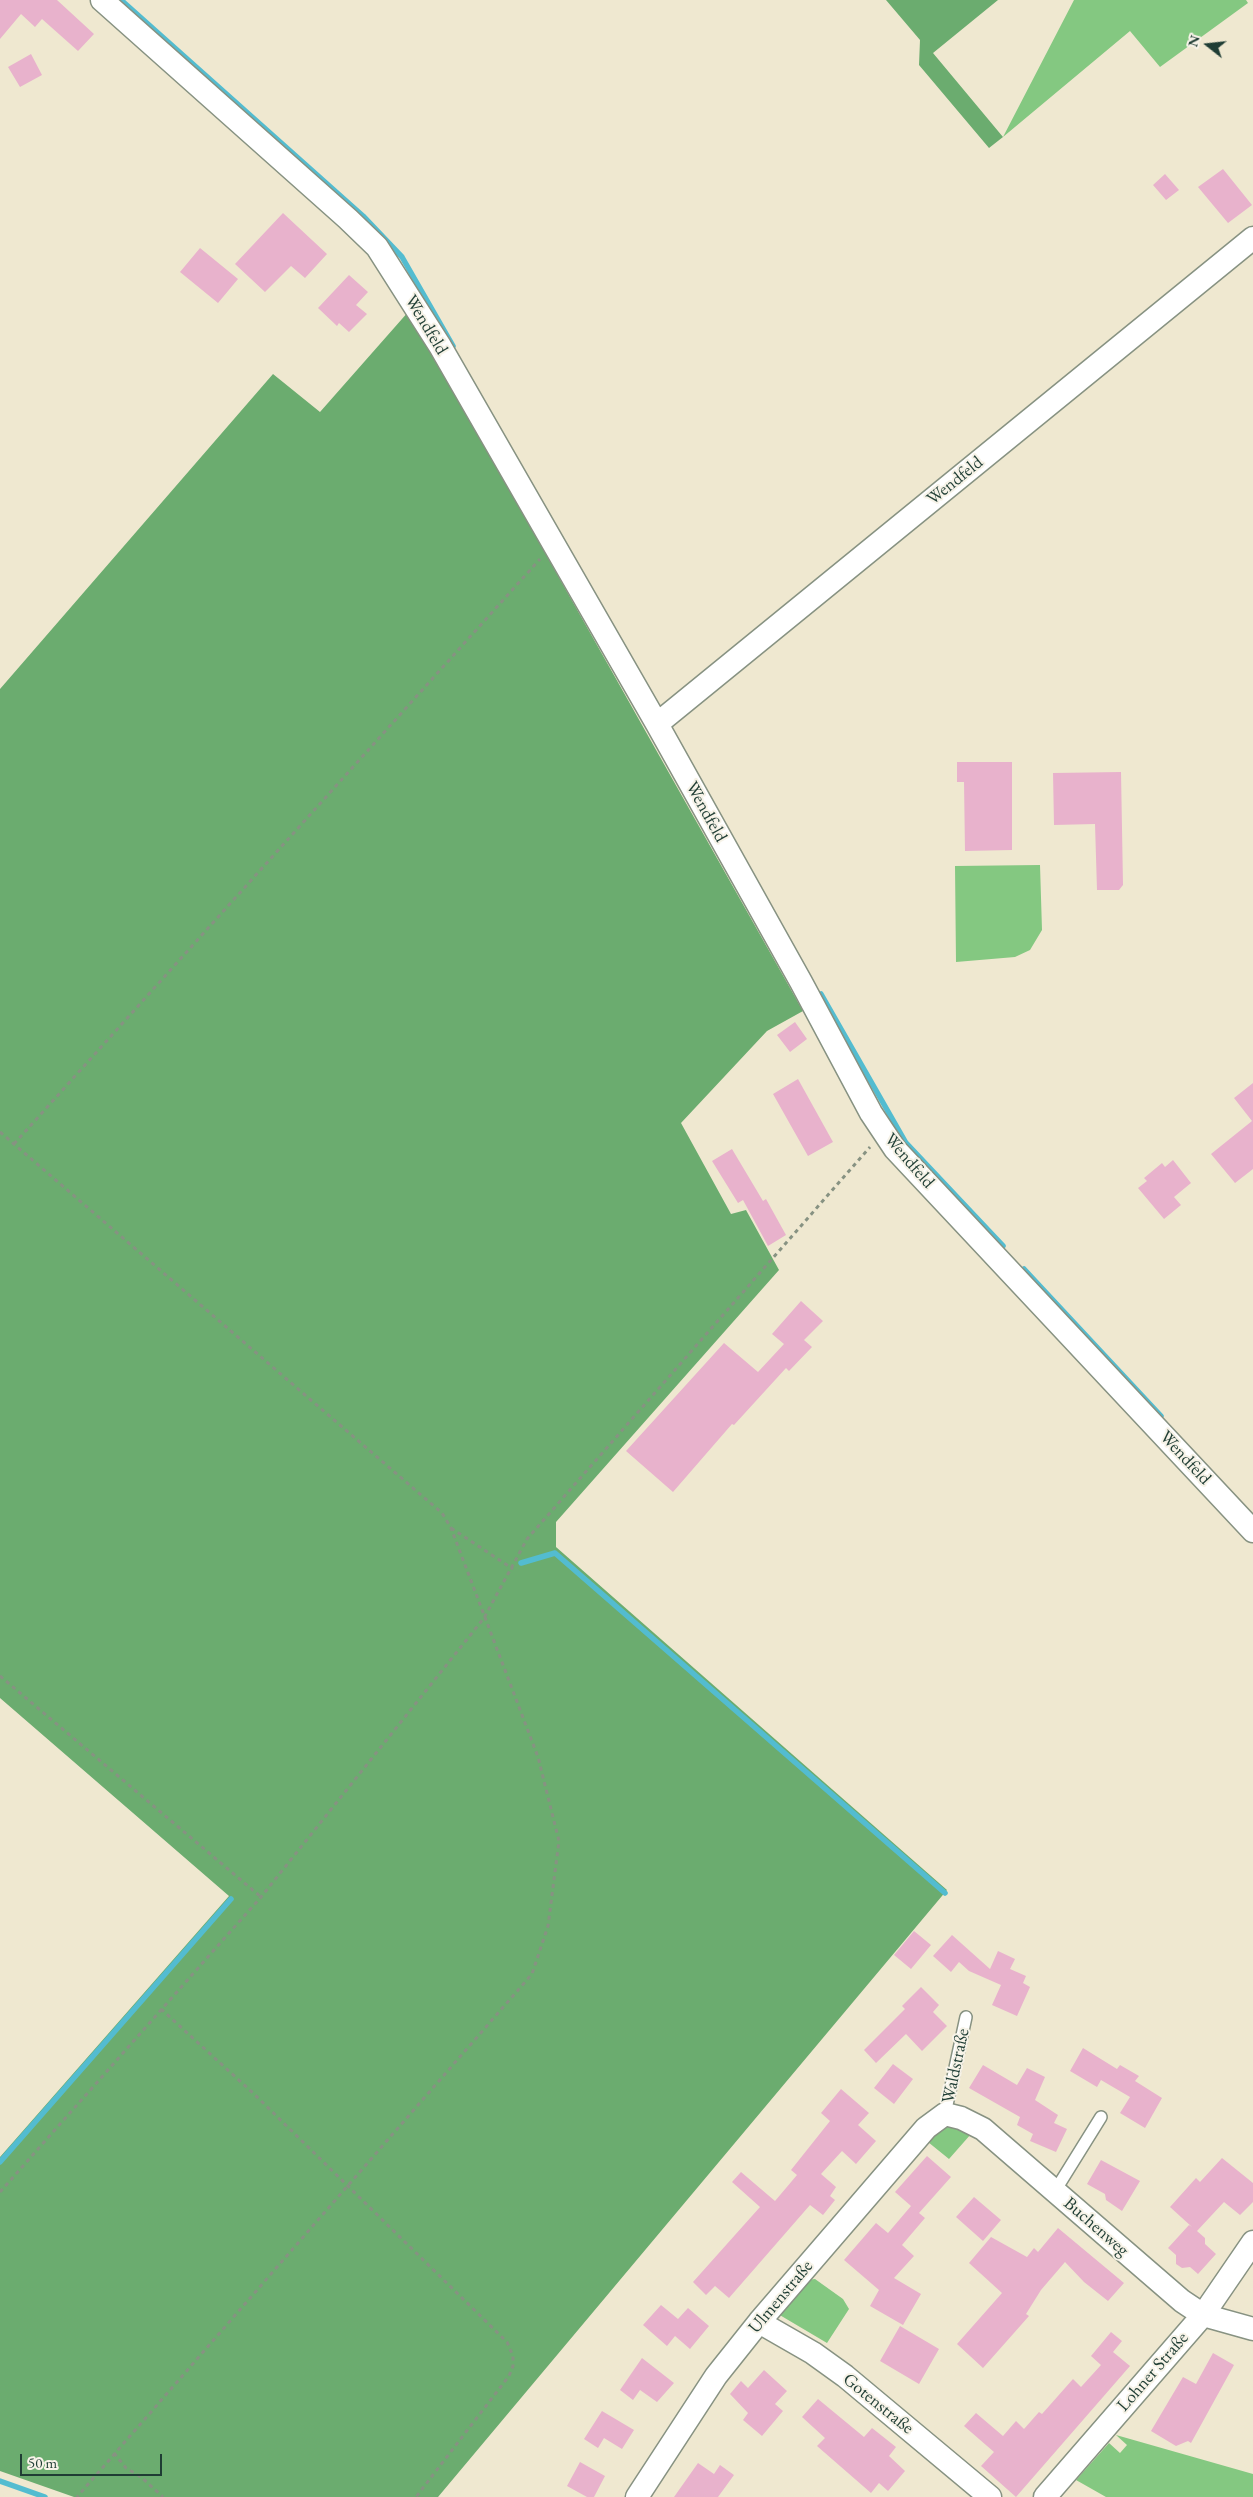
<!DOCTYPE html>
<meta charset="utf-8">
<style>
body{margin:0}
#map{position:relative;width:1253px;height:2497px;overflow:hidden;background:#efe8d0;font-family:"EB Garamond",serif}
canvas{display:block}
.north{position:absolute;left:1183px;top:20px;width:50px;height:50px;-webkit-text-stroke:4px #f7f3e8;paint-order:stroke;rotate:286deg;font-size:14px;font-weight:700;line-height:20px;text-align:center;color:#1f3d34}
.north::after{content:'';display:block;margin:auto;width:18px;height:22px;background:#1f3d34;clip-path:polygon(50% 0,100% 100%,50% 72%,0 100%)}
.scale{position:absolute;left:20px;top:2454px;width:142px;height:22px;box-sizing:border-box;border:2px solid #1f3d34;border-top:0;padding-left:6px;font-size:15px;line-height:18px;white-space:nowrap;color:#1f3d34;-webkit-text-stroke:4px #f7f3e8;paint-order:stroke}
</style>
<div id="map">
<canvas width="1253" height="2497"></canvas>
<div class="north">N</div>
<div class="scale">50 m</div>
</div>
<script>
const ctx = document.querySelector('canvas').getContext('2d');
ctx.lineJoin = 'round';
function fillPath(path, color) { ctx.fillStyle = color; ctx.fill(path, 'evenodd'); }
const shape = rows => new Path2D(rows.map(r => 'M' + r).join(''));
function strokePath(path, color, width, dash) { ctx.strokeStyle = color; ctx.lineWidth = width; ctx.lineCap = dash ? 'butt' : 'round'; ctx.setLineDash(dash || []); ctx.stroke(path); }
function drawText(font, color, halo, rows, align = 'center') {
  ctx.font = font + ' "EB Garamond",serif'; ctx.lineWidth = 4; ctx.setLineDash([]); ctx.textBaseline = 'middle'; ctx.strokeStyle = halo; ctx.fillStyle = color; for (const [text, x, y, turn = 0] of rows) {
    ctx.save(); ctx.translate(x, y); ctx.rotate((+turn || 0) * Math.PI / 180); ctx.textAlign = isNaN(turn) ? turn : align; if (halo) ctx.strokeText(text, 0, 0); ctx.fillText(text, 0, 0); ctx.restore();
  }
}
const green = shape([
 [1074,0,1246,0,1248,3,1160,67,1130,31,1003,137],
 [1040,865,1042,930,1030,950,1015,957,956,962,955,866],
 [948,2127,960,2128,971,2134,949,2159,928,2142,939,2130],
 [815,2279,843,2299,849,2309,827,2343,778,2314,807,2280],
 [1116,2435,1253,2474,1253,2497,1106,2497,1076,2480,1109,2443,1120,2453,1127,2445]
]);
const forest = shape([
 [886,0,998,0,933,53,1003,137,989,148,919,65,920,40],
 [409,311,803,1011,767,1031,681,1123,731,1214,746,1210,779,1270,556,1522,556,1547,947,1890,438,2497,74,2497,0,2471,0,2157,229,1896,0,1698,0,689,273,374,320,412]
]);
const stream = shape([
 [121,0,363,216,402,257,453,346],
 [821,994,906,1143,1003,1246],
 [1024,1269,1161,1416],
 [521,1563,555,1553,945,1893],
 [0,2162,231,1899],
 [0,2481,45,2497]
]);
const building = shape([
 [0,0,57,0,94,34,78,51,42,19,35,27,21,14,0,39],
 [31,54,42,75,20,87,8,67],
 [1223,169,1252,205,1228,223,1198,187],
 [1165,174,1179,190,1166,200,1153,185],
 [283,213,327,254,305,278,291,266,265,292,235,264],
 [200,248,238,279,218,303,180,272],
 [349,275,368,292,356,305,367,314,349,332,339,323,337,326,318,308],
 [957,762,1012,762,1012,850,965,851,964,782,957,782],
 [1121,772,1123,885,1119,890,1097,890,1095,824,1054,825,1053,773],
 [795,1022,807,1039,790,1052,777,1035],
 [798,1079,833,1142,808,1156,773,1094],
 [1253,1083,1253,1169,1235,1183,1211,1154,1252,1121,1234,1098],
 [732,1149,763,1201,766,1199,786,1235,768,1246,743,1200,738,1203,712,1161],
 [1173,1160,1191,1183,1174,1197,1181,1205,1164,1219,1138,1188,1147,1181,1144,1178,1162,1163,1165,1167],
 [801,1301,823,1321,804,1340,812,1347,789,1371,786,1368,734,1425,732,1424,673,1492,626,1451,724,1343,758,1372,784,1344,772,1334],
 [914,1931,931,1945,911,1969,894,1955],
 [952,1935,990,1969,998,1951,1015,1959,1010,1969,1026,1976,1023,1983,1030,1987,1017,2016,992,2005,1001,1985,969,1971,959,1962,951,1972,933,1956],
 [921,1987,939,2005,933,2012,947,2026,922,2051,906,2034,876,2063,864,2050,905,2009,902,2006],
 [1083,2048,1117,2069,1120,2065,1139,2076,1135,2081,1162,2098,1145,2128,1120,2113,1130,2097,1101,2080,1097,2087,1070,2071],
 [893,2064,913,2079,894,2104,874,2088],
 [983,2065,1017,2085,1027,2068,1045,2077,1035,2100,1058,2115,1054,2123,1067,2129,1056,2152,1030,2141,1033,2134,1017,2125,1020,2117,969,2088],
 [841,2089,869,2113,858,2125,876,2141,856,2164,842,2151,821,2174,836,2187,830,2196,835,2200,823,2215,810,2205,729,2298,715,2286,706,2295,693,2282,760,2207,732,2182,741,2172,775,2201,797,2175,791,2170,830,2121,821,2113],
 [927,2156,951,2177,919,2213,925,2218,902,2245,914,2256,894,2278,921,2294,903,2325,870,2306,879,2290,844,2260,876,2223,888,2233,911,2206,895,2192],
 [1222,2158,1253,2183,1253,2202,1240,2215,1224,2202,1197,2231,1205,2238,1205,2244,1216,2254,1198,2274,1190,2267,1182,2268,1176,2264,1176,2255,1168,2248,1189,2225,1192,2227,1170,2207,1196,2178,1200,2182],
 [1101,2160,1140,2181,1122,2211,1106,2200,1105,2194,1087,2184],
 [974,2197,1001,2220,983,2241,956,2217],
 [1058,2228,1124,2283,1108,2301,1084,2282,1065,2262,1041,2290,1026,2314,1029,2316,983,2368,957,2344,1002,2293,969,2263,991,2237,1027,2257,1034,2248,1038,2252],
 [661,2305,678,2319,688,2308,709,2326,690,2349,675,2336,667,2346,643,2325],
 [900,2326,939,2349,919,2384,880,2361],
 [1111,2332,1122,2341,1113,2352,1130,2366,1016,2497,981,2466,994,2452,964,2426,976,2413,1003,2436,1016,2421,1024,2429,1039,2412,1042,2414,1073,2379,1081,2387,1101,2365,1091,2356],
 [1213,2353,1234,2365,1191,2443,1188,2441,1176,2446,1151,2431,1183,2377,1196,2384],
 [642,2358,674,2383,657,2402,640,2390,633,2400,620,2390],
 [764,2370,787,2391,775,2404,783,2411,762,2436,743,2420,748,2413,730,2394,741,2381,748,2388],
 [818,2399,864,2437,872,2428,896,2447,889,2456,905,2471,888,2491,879,2483,871,2493,817,2446,825,2438,802,2417],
 [602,2411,634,2430,622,2449,604,2438,598,2448,584,2439],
 [580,2462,605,2476,594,2497,587,2497,567,2486],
 [698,2463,714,2474,720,2465,734,2475,718,2497,674,2497]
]);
const path = shape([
 [0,1132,442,1513,451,1528,538,1757,559,1841,548,1926,532,1974,77,2497],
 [14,1144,540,559],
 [451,1528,513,1569],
 [0,1676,261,1897],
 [161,2009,253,2093,507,2342,513,2356,513,2366,509,2376,416,2497],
 [0,2192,261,1897,484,1618,527,1539,870,1147],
 [114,2453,126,2468,141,2477,163,2497]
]);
const lane = shape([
 [945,2114,966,2017],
 [1055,2191,1101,2117]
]);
const street = shape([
 [102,0,348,219,377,247,440,346,657,724,801,982,871,1113,895,1149,1253,1531],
 [657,724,1253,238],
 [759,2322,813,2353,845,2376,990,2497],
 [637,2497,716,2376,759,2322,926,2128,945,2114,961,2118,983,2129,1182,2301,1203,2315,1253,2329],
 [1045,2497,1203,2315,1253,2242]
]);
const streetNames = [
 ["Wendfeld",426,325,59],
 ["Wendfeld",955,481,-39],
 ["Wendfeld",706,812,61],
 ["Wendfeld",909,1161,49],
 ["Wendfeld",1185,1458,47],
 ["Waldstraße",956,2066,-78],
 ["Buchenweg",1096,2227,41],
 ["Ulmenstraße",781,2297,-50],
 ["Lohner Straße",1153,2372,-49],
 ["Gotenstraße",878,2404,39]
];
fillPath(green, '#84c881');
fillPath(forest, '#6bac6f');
strokePath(stream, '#53bcd0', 5.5);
fillPath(building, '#e8b2cc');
strokePath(lane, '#879282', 14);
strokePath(street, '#879282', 25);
strokePath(path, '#879282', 3, [4, 4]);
strokePath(lane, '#fff', 11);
strokePath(street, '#fff', 22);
drawText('18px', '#1f3d34', '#f7f3e8', streetNames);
</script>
